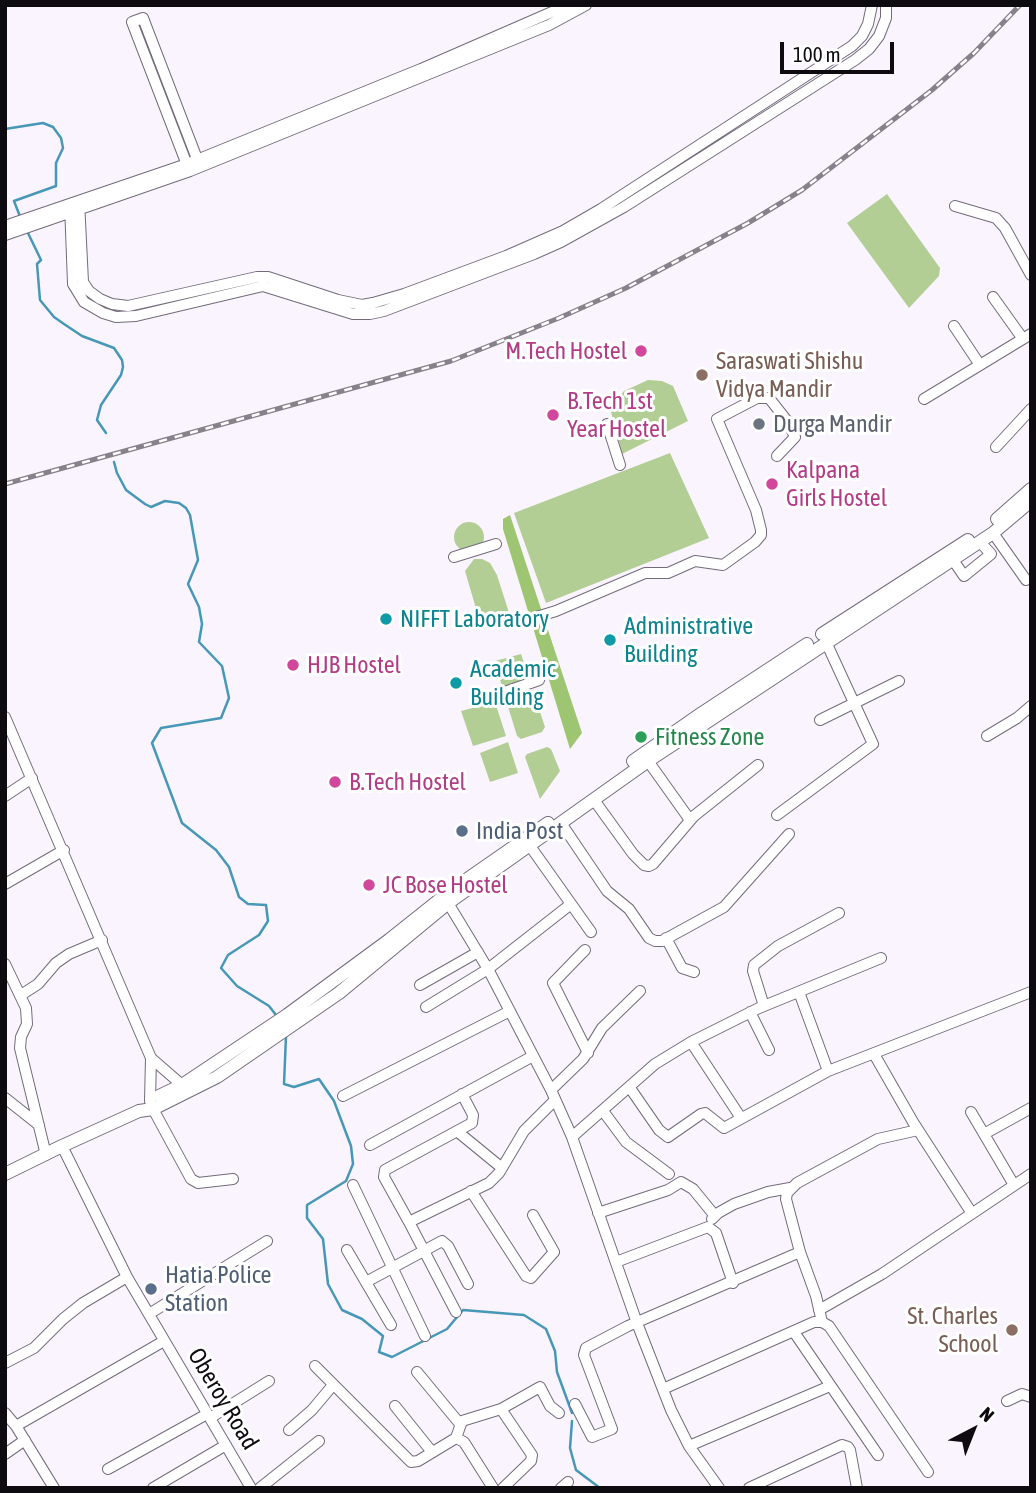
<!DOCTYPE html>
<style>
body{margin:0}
#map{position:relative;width:1036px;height:1493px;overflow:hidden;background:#faf4ff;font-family:"Asap Condensed",sans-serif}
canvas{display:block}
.frame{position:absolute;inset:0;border:7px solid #0d0a10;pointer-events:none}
.north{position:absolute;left:938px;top:1395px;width:70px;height:70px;-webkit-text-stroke:5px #fff;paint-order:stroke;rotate:42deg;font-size:19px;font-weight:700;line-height:28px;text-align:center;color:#0d0a10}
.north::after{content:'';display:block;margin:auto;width:24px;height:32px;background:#0d0a10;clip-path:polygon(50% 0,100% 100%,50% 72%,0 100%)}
.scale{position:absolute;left:780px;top:42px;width:114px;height:32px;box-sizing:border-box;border:4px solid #0d0a10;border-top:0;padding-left:9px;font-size:21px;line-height:24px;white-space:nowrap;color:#0d0a10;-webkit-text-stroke:5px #fff;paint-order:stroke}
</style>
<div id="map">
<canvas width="1036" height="1493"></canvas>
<div class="frame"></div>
<div class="north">N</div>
<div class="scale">100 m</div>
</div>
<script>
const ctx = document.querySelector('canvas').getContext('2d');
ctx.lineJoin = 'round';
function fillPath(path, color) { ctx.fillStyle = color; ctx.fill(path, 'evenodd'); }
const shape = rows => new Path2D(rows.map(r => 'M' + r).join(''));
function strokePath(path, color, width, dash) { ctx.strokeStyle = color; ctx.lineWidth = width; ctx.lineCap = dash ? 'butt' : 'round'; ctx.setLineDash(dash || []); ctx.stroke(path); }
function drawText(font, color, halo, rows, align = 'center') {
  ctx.font = font + ' "Asap Condensed",sans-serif'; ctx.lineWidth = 6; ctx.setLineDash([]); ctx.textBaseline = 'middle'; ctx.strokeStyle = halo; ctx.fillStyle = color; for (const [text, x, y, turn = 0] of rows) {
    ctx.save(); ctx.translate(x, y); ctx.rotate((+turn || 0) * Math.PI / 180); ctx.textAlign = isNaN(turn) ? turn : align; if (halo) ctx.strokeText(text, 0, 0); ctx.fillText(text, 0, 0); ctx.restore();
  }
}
const green = shape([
 [887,194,940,268,939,276,909,308,847,223],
 [648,380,662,381,673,386,688,421,622,454,610,408,624,391],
 [670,453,709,538,546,603,514,513],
 '454 537a15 15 0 1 1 30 0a15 15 0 1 1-30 0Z',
 [474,559,482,559,490,563,497,575,511,619,509,621,482,629,465,571],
 [521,654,528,675,527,679,502,687,495,661],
 [530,689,533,691,545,727,542,732,521,739,517,736,506,700,508,696],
 [495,702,506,736,473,746,461,711],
 [508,742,518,773,490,782,480,753],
 [547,747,551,749,560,771,540,799,525,757,527,754]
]);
const forest = shape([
 [510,515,582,733,570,749,503,529,503,519]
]);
const stream = shape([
 [5,129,43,123,53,127,61,138,63,148,56,163,56,186,14,201,21,219],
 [27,231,41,260,37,264,40,300,54,317,64,324,82,336,114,348,122,360,123,367,121,375,101,405,97,420,106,433],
 [114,462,117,473,126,490,145,504,151,507,165,501,179,503,186,508,190,515,198,560,188,584,199,607,202,624,199,642,222,666,229,698,221,718,161,728,152,743,182,823,216,850,229,867,239,897,248,904,266,905,268,921,259,935,228,955,221,968,237,986,269,1006,276,1015],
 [286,1036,284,1084,294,1087,319,1079,334,1101,351,1146,353,1164,346,1181,307,1205,307,1218,323,1239,328,1284,342,1310,362,1319,383,1336,379,1352,392,1357,447,1329,463,1310,524,1315,546,1329,555,1351,557,1372,572,1413],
 [572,1421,570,1448,576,1470,600,1488]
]);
const minor = shape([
 [189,170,132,22,143,18,199,164],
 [79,201,83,282,89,291,100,299,112,304,128,306,257,277,268,277,338,300,362,305,373,303,404,294,506,256,563,231,601,209,852,46,862,36,868,24,872,5],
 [70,204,73,284,84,302,103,313,116,317,136,316,263,286,353,314,370,314,384,311,534,254,561,242,624,207,855,60,869,49,879,36,886,18,886,5],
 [955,206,996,218,1005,228,1031,275],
 [5,226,187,164,421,69,568,5],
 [5,235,190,171,549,25,586,5],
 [993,297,1023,339],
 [954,326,980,365],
 [924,399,1031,334],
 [607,424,620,465],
 [996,447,1031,409],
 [993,533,1026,580],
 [454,557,496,544],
 [953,560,964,576,991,554,980,542],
 [520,622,556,611,645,573,668,573,695,561,723,565,755,542,761,535,761,530,756,510,717,419,757,398,769,398,788,422,795,437,777,456],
 [499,694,539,680],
 [5,717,151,1058,150,1101,153,1109,191,1179,198,1183,233,1179],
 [820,720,899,681],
 [987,736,1017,718,1031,706],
 [648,761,690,820],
 [5,796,32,778],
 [594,800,633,854,644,865,649,866,653,864,694,816,758,765],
 [777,815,873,744,826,642],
 [561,823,607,891,629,909,649,938,655,941,662,941,724,907,789,834],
 [530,846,591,932],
 [5,884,64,850],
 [445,898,488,969,551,1090,572,1137,637,1323,671,1410,689,1446,719,1488],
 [666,938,682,968,694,972],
 [585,950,553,983,588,1053],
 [5,964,26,1008,27,1024,21,1037,20,1048,46,1155],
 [420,985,478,952],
 [799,992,828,1071],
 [21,995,38,984,56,963,69,954,102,940],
 [764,1006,753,971,754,965,778,946,839,913],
 [426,1007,488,969,571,904],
 [750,1012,769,1050],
 [691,1042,741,1118],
 [874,1054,913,1122,971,1212],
 [151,1058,182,1085,186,1092],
 [630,1088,659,1130,668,1137,701,1114,705,1113,724,1128,828,1071,1031,992],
 [551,1090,583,1059,602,1028,640,991],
 [462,1094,473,1115,472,1123,385,1170,384,1177,409,1222,489,1183,499,1173,524,1131,554,1101],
 [343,1096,510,1011],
 [5,1098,39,1125],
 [603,1111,626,1142,669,1174],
 [971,1112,1014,1185],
 [458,1132,502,1168],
 [984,1134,1031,1108],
 [572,1137,655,1064,691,1042,759,1008,881,958],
 [370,1145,533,1056],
 [62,1146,127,1277,251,1488],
 [353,1185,425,1336],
 [471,1191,526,1276,531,1278,554,1252,533,1215],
 [598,1213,668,1190,681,1182,693,1189,715,1216],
 [712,1219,718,1213,734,1204,768,1192,790,1188],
 [409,1222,456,1312],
 [347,1250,391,1325],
 [616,1262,708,1227,716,1233,733,1283],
 [366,1282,442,1241,448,1246,468,1284],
 [819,1310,882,1274,1031,1174],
 [149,1314,267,1241],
 [822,1322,816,1296,800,1252,786,1199,787,1193,797,1183,878,1139,918,1130],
 [794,1332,878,1455],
 [5,1363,34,1348,63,1319,83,1303,127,1277],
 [315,1366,411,1462,418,1461,456,1438,464,1442,493,1488],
 [417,1372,460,1424],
 [663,1389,814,1322,822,1322,829,1326,928,1472],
 [1007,1401,1022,1394,1031,1397],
 [575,1404,592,1437,612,1429,584,1355,586,1348,628,1326,800,1252],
 [395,1406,432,1452],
 [501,1409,532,1455,531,1461,503,1488],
 [5,1413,16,1426,54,1488],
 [210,1418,269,1381],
 [16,1426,164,1341],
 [289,1430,312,1410,333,1385],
 [456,1438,462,1421,501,1409,540,1387,550,1406,559,1413],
 [689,1446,830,1386],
 [5,1454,25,1440],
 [108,1469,207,1414],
 [153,1488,226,1445],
 [260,1488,319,1441],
 [561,1488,568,1482],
 [749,1488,842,1445,848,1447,850,1450,857,1488]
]);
const major = shape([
 [997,519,1031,489],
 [822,634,968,540],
 [633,761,702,713,807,644],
 [159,1096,182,1085,287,1015,389,940,453,889,548,823],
 [5,1174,62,1146,139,1111,153,1109,217,1077,339,993,448,903,648,761,993,533,1031,501]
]);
const rail = shape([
 [5,484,451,361,559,318,626,288,748,223,802,190,932,90,974,53,1020,5]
]);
const markers = [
 [641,351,7,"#d1479c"],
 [702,375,7,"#8d6e63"],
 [553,415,7,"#d1479c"],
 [759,424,7,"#6b7280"],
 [772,484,7,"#d1479c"],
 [386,619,7,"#0f9aa8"],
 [610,640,7,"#0f9aa8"],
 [293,665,7,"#d1479c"],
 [456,683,7,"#0f9aa8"],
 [641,737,7,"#2e9e5b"],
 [335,782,7,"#d1479c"],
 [462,831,7,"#5c6f8a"],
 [369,885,7,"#d1479c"],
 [151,1289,7,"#5c6f8a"],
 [1012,1330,7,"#8d6e63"]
];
const hotelNames = [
 ["M.Tech Hostel",627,351,"right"],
 ["B.Tech 1st",567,401],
 ["Year Hostel",567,429],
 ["Kalpana",786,470],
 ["Girls Hostel",786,498],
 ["HJB Hostel",307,665],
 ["B.Tech Hostel",349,782],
 ["JC Bose Hostel",383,885]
];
const educationNames = [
 ["Saraswati Shishu",716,361],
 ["Vidya Mandir",716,389],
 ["St. Charles",998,1316,"right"],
 ["School",998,1344,"right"]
];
const worshipNames = [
 ["Durga Mandir",773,424]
];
const cultureNames = [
 ["NIFFT Laboratory",400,619],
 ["Administrative",624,626],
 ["Building",624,654],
 ["Academic",470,669],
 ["Building",470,697]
];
const leisureNames = [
 ["Fitness Zone",655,737]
];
const serviceNames = [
 ["India Post",476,831],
 ["Hatia Police",165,1275],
 ["Station",165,1303]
];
const streetNames = [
 ["Oberoy Road",223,1399,59]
];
fillPath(green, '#b2ce94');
fillPath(forest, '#9ec571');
strokePath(stream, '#4797b6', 2.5);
strokePath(minor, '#736b7b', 12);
strokePath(major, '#736b7b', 14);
strokePath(minor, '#fff', 10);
strokePath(major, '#fff', 12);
strokePath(rail, '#86818a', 5);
strokePath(rail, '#fff', 2.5, [8]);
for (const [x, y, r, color] of markers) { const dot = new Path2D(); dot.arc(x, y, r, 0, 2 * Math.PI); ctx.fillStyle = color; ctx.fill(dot); strokePath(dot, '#fff', 2.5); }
drawText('24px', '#b23c85', '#fff', hotelNames, 'left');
drawText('24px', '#785e54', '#fff', educationNames, 'left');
drawText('24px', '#5b616d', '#fff', worshipNames, 'left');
drawText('24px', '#0d838f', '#fff', cultureNames, 'left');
drawText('24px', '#27864d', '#fff', leisureNames, 'left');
drawText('24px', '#4e5e75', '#fff', serviceNames, 'left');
drawText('24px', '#0d0a10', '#fff', streetNames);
</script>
